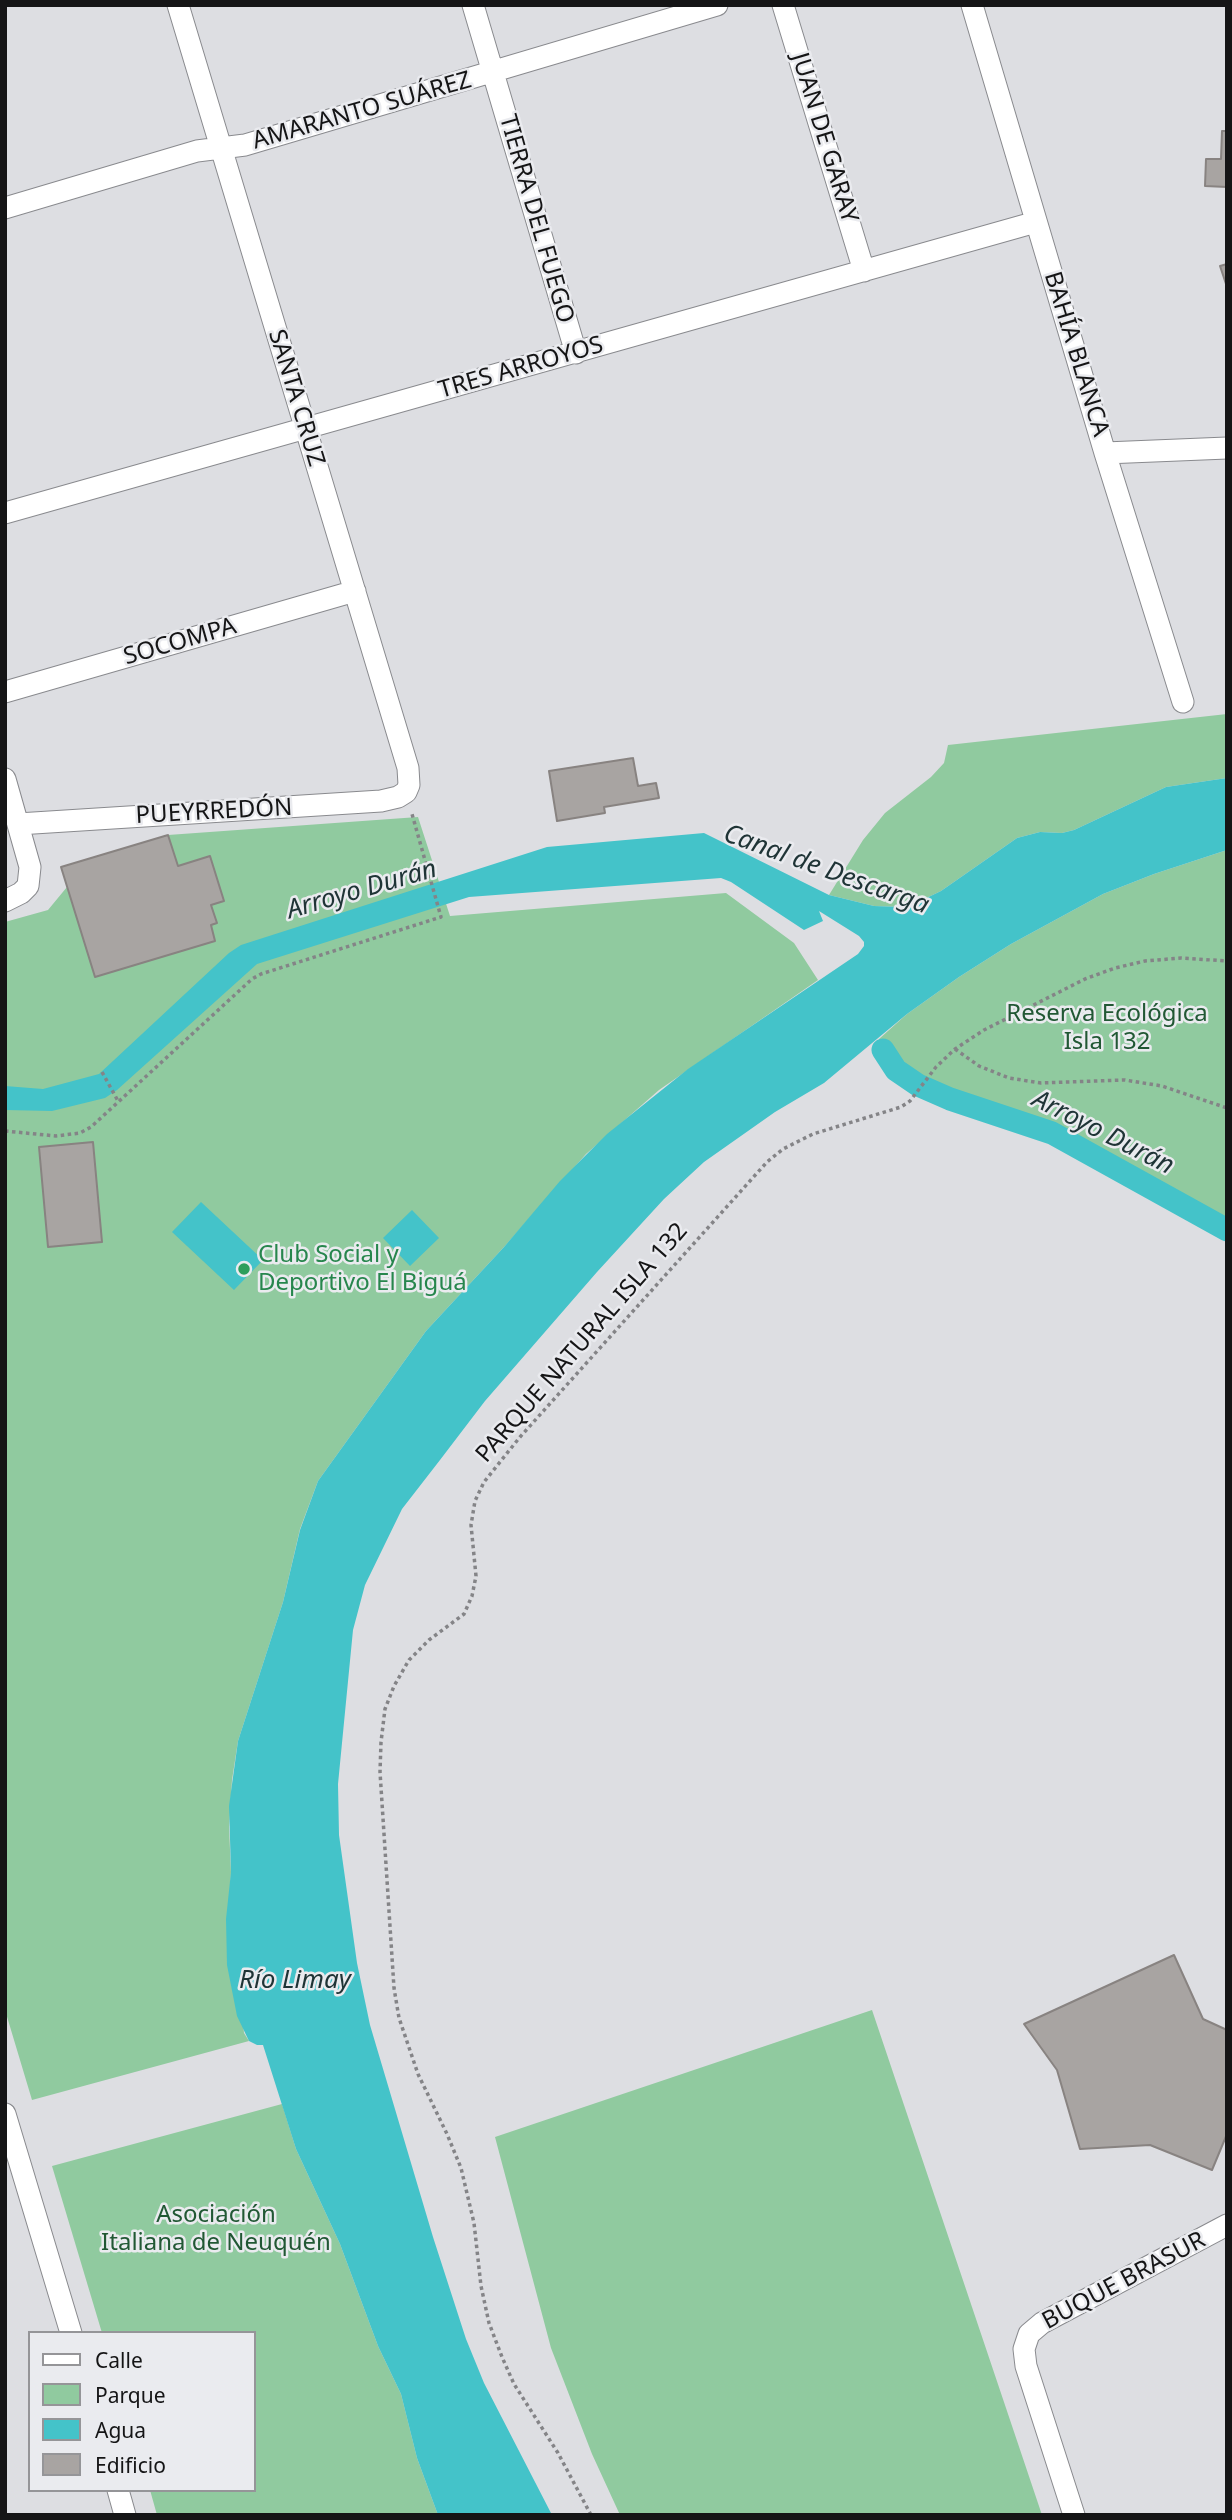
<!DOCTYPE html>
<meta charset="utf-8">
<style>
body{margin:0}
#map{position:relative;width:1232px;height:2520px;overflow:hidden;background:#dddee2;font-family:"Noto Sans",sans-serif}
canvas{display:block}
.frame{position:absolute;inset:0;border:7px solid #151516;pointer-events:none}
.legend{position:absolute;left:28px;top:2331px;width:228px;height:161px;box-sizing:border-box;background:#eaebef;border:2px solid #959598;margin:0;padding:9px 12px;list-style:none;font-size:21px;color:#151516}
.legend li{display:flex;align-items:center;gap:14px;height:35px}
.legend b{width:35px;border:2px solid #959598}
</style>
<div id="map">
<canvas width="1232" height="2520"></canvas>
<div class="frame"></div>
<ul class="legend">
<li><b style="height:9px;background:#fff"></b>Calle</li>
<li><b style="height:19px;background:#90ca9f"></b>Parque</li>
<li><b style="height:19px;background:#44c3c9"></b>Agua</li>
<li><b style="height:19px;background:#a8a4a2"></b>Edificio</li>
</ul>
</div>
<script>
const ctx = document.querySelector('canvas').getContext('2d');
ctx.lineJoin = 'round';
function fillPath(path, color) { ctx.fillStyle = color; ctx.fill(path, 'evenodd'); }
const shape = rows => new Path2D(rows.map(r => 'M' + r).join(''));
function strokePath(path, color, width, dash) { ctx.strokeStyle = color; ctx.lineWidth = width; ctx.lineCap = dash ? 'butt' : 'round'; ctx.setLineDash(dash || []); ctx.stroke(path); }
function drawText(font, color, halo, rows, align = 'center') {
  ctx.font = font + ' "Noto Sans",sans-serif'; ctx.lineWidth = 5; ctx.setLineDash([]); ctx.textBaseline = 'middle'; ctx.strokeStyle = halo; ctx.fillStyle = color; for (const [text, x, y, turn = 0] of rows) {
    ctx.save(); ctx.translate(x, y); ctx.rotate((+turn || 0) * Math.PI / 180); ctx.textAlign = isNaN(turn) ? turn : align; if (halo) ctx.strokeText(text, 0, 0); ctx.fillText(text, 0, 0); ctx.restore();
  }
}
const green = shape([
 [1227,714,1227,778,1166,787,1074,830,1062,833,1040,832,1017,838,941,891,920,901,902,907,874,906,829,895,863,840,885,813,931,777,944,763,948,745],
 [418,817,450,916,726,893,794,943,818,980,659,1090,586,1154,504,1247,426,1331,318,1481,300,1529,283,1602,238,1741,232,1780,229,1827,231,1872,230,1896,244,2033,249,2041,32,2100,5,2010,5,922,48,910,67,887,61,867,168,835],
 [1227,850,1227,1230,1052,1133,950,1099,918,1085,907,1079,888,1060,879,1039,907,1014,959,977,1011,944,1103,894,1154,874],
 [872,2010,1042,2515,620,2515,592,2454,551,2348,495,2137],
 [282,2104,296,2149,340,2244,378,2346,401,2394,417,2458,438,2515,157,2515,150,2490,254,2490,254,2333,102,2333,52,2166]
]);
const water = shape([
 [1227,778,1227,850,1154,874,1103,894,1011,944,959,977,907,1014,824,1083,775,1112,704,1162,664,1199,597,1272,485,1401,440,1460,402,1509,365,1585,353,1630,338,1784,339,1835,357,1963,370,2025,433,2237,466,2339,484,2383,552,2515,438,2515,417,2458,401,2394,378,2346,340,2244,296,2149,263,2045,257,2045,249,2041,237,2016,227,1965,226,1919,231,1872,229,1806,238,1741,283,1602,300,1530,318,1481,426,1331,504,1247,560,1181,607,1134,688,1069,858,954,864,946,864,942,859,936,819,911,823,921,804,930,731,882,721,878,469,897,257,964,117,1090,105,1098,52,1111,5,1110,5,1086,43,1089,99,1074,229,953,241,945,547,847,704,833,829,895,874,906,902,907,920,901,941,891,1017,838,1040,832,1062,833,1074,830,1166,787],
 [201,1202,263,1260,234,1290,172,1232],
 [412,1210,439,1238,410,1266,383,1238]
]);
const canal = shape([
 [883,1050,896,1070,918,1085,950,1099,1052,1133,1227,1230]
]);
const building = shape([
 [1222,131,1227,131,1227,187,1205,186,1206,159,1221,159,1222,131],
 [1227,264,1227,287,1220,266,1227,264],
 [633,758,638,786,656,783,659,798,604,807,605,813,557,821,549,771,633,758],
 [168,835,178,866,210,856,224,901,211,905,217,923,211,925,215,941,95,977,61,867,168,835],
 [93,1142,102,1242,48,1247,39,1147,93,1142],
 [1174,1955,1203,2019,1227,2030,1227,2134,1212,2170,1150,2145,1080,2149,1057,2070,1024,2024,1174,1955]
]);
const path = shape([
 [955,1049,979,1066,1009,1078,1041,1083,1125,1080,1162,1086,1227,1108],
 [102,1072,118,1101],
 [5,1131,56,1136,80,1133,91,1127,252,979,261,974,441,917,412,814],
 [591,2515,558,2453,514,2384,502,2357,489,2323,481,2286,474,2223,461,2168,447,2134,418,2074,399,2018,394,1988,380,1772,381,1742,385,1709,394,1686,409,1660,429,1640,464,1614,472,1596,476,1576,471,1525,475,1501,484,1482,520,1437,767,1162,783,1149,813,1134,901,1107,910,1101,936,1067,955,1049,984,1030,1085,979,1115,968,1145,961,1181,958,1227,961]
]);
const minor = shape([
 [473,5,576,353],
 [783,5,864,271],
 [972,5,1105,453,1183,702],
 [5,208,197,151,245,145,717,5],
 [1105,453,1227,448],
 [5,513,1036,222],
 [5,692,355,591],
 [5,779,30,867,28,886,21,893,5,901],
 [18,824,381,801,398,797,406,792,409,785,408,768,178,5],
 [5,2114,71,2333],
 [118,2490,125,2515],
 [1074,2515,1026,2366,1024,2349,1029,2334,1042,2323,1227,2225]
]);
const markers = [
 [244,1269,7,"#2e9e5b"]
];
const streetNames = [
 ["AMARANTO SUÁREZ",362,111,-16],
 ["JUAN DE GARAY",824,138,73],
 ["TIERRA DEL FUEGO",536,219,74],
 ["BAHÍA BLANCA",1076,354,73],
 ["TRES ARROYOS",521,368,-16],
 ["SANTA CRUZ",296,398,73],
 ["SOCOMPA",180,642,-16],
 ["PUEYRREDÓN",214,812,-3],
 ["PARQUE NATURAL ISLA 132",582,1343,-49],
 ["BUQUE BRASUR",1124,2281,-28]
];
const parkNames = [
 ["Reserva Ecológica",1107,1014],
 ["Isla 132",1107,1042],
 ["Asociación",216,2215],
 ["Italiana de Neuquén",216,2243]
];
const leisureNames = [
 ["Club Social y",258,1255],
 ["Deportivo El Biguá",258,1283]
];
const waterNames = [
 ["Canal de Descarga",826,870,20],
 ["Arroyo Durán",362,890,-16],
 ["Arroyo Durán",1103,1133,27],
 ["Río Limay",295,1981]
];
fillPath(green, '#90ca9f');
fillPath(water, '#44c3c9');
strokePath(canal, '#44c3c9', 23);
fillPath(building, '#a8a4a2');
strokePath(building, '#888381', 2);
strokePath(minor, '#898a8e', 23);
strokePath(path, '#848487', 3.5, [3.5, 3.5]);
strokePath(minor, '#fff', 21);
for (const [x, y, r, color] of markers) { const dot = new Path2D(); dot.arc(x, y, r, 0, 2 * Math.PI); ctx.fillStyle = color; ctx.fill(dot); strokePath(dot, '#eaebef', 2.5); }
drawText('24px', '#151516', '#eaebef', streetNames);
drawText('24px', '#215834', '#eaebef', parkNames);
drawText('24px', '#27864d', '#eaebef', leisureNames, 'left');
drawText('italic 26px', '#1f3436', '#eaebef', waterNames);
</script>
